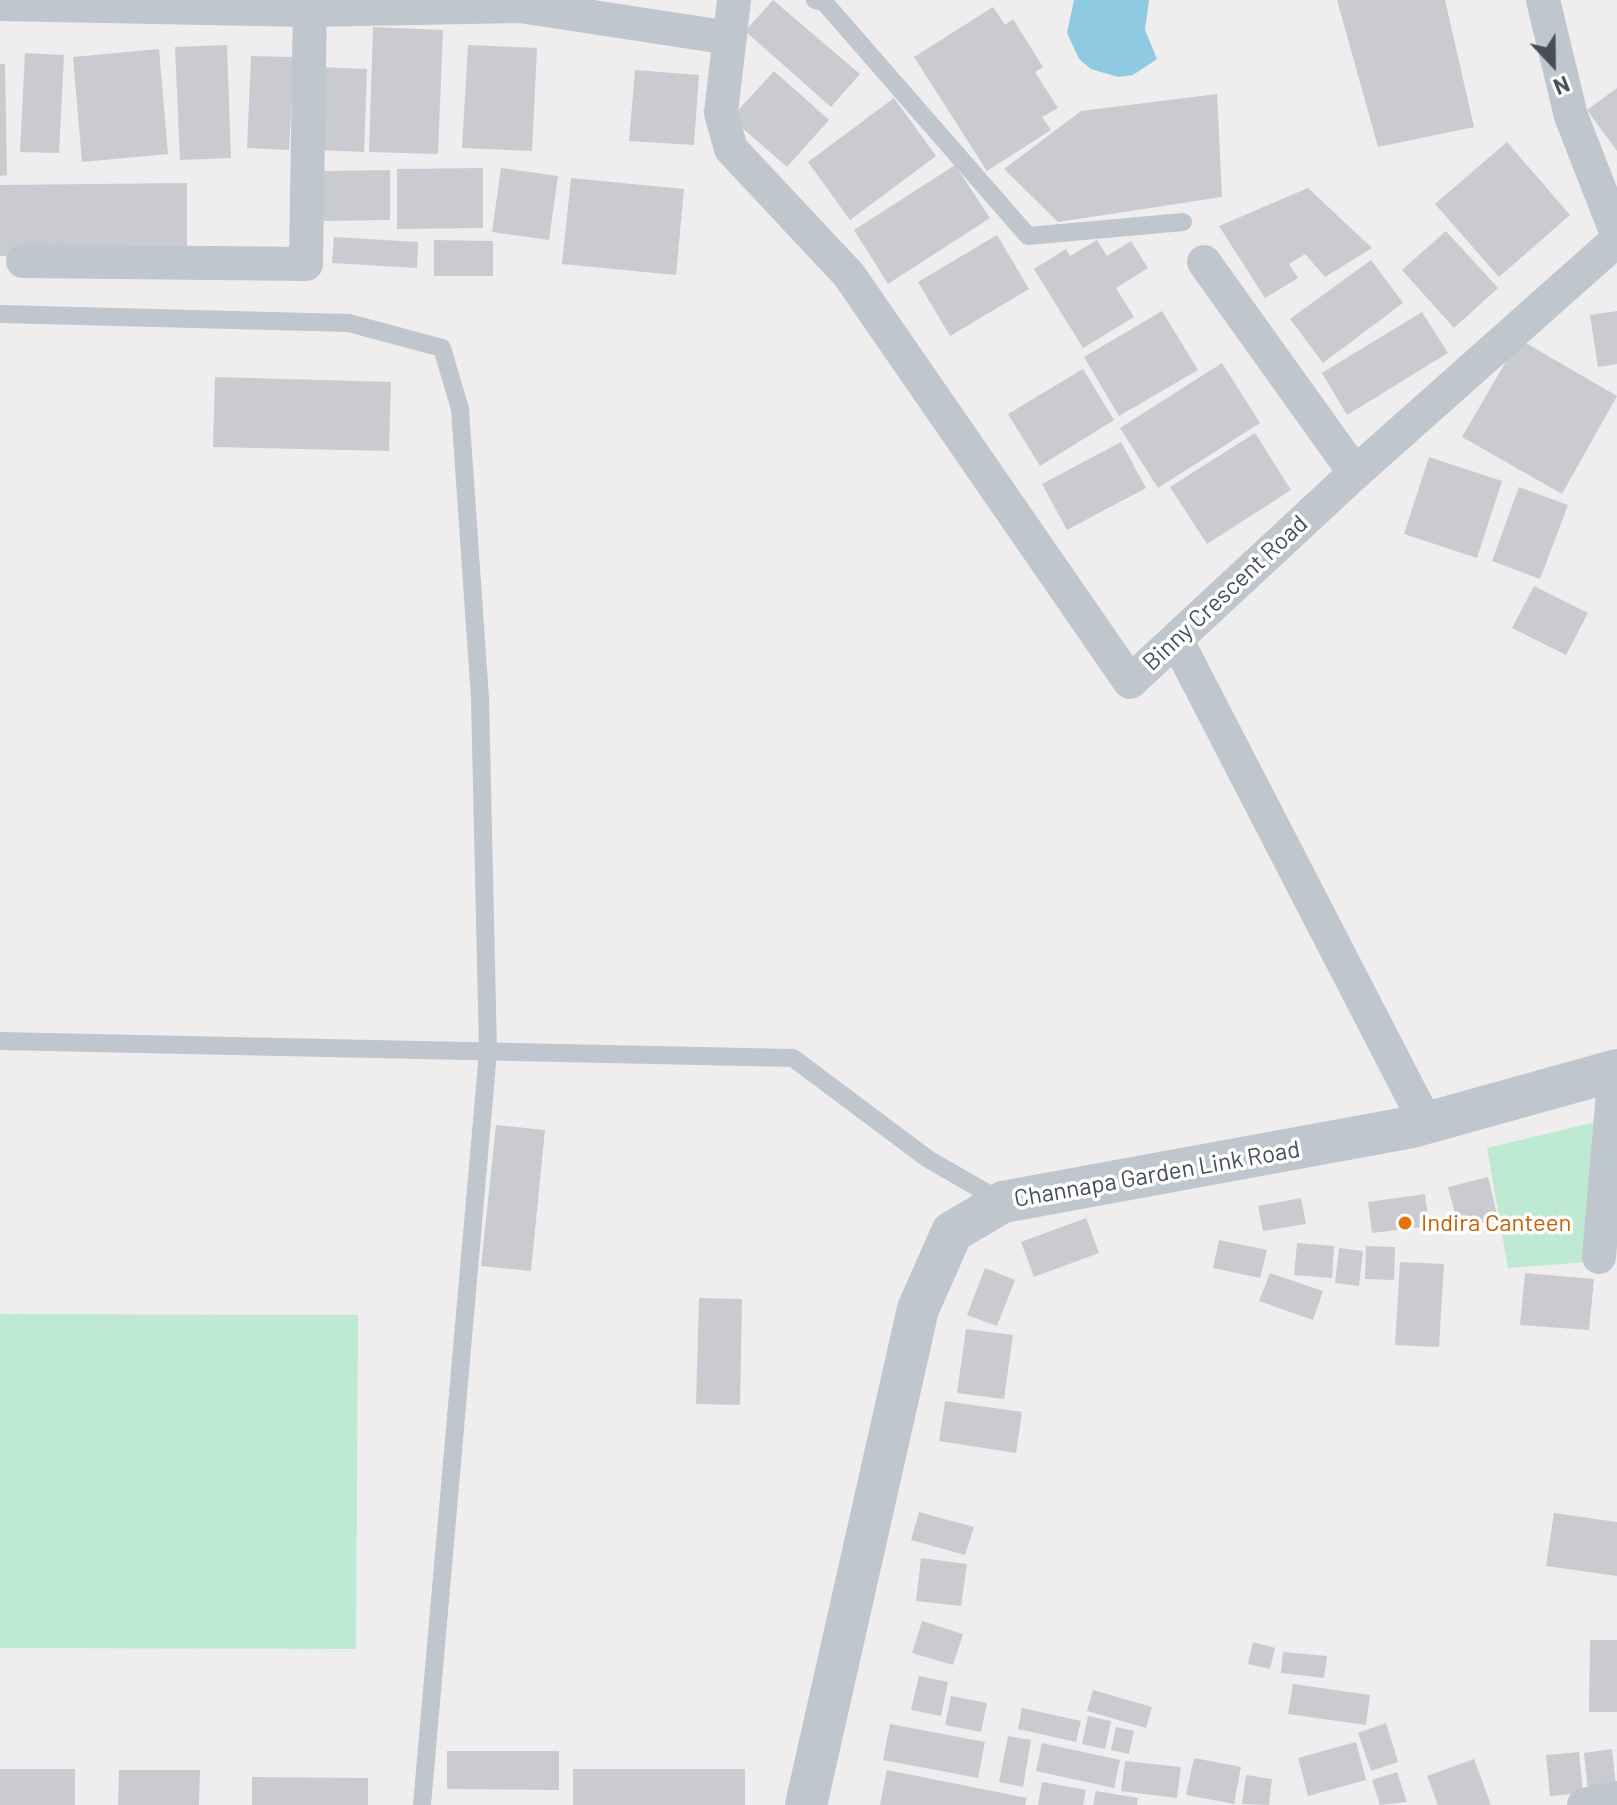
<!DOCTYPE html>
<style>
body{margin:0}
#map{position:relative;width:1617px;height:1805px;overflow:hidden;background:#efeded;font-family:Barlow,sans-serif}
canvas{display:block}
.north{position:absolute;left:1513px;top:24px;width:80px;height:80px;-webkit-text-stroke:6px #fff;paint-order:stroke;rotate:158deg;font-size:22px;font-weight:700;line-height:32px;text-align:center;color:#474e58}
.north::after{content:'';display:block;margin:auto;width:28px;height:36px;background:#474e58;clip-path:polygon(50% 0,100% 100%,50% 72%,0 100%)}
</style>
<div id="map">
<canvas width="1617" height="1805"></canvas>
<div class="north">N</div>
</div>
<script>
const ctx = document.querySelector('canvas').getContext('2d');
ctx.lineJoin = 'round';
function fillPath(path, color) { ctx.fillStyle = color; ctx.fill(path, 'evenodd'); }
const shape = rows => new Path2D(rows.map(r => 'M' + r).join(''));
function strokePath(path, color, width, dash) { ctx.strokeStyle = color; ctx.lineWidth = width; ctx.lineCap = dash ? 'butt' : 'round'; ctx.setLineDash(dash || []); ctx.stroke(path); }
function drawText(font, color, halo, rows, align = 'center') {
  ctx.font = font + ' Barlow,sans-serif'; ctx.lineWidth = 7; ctx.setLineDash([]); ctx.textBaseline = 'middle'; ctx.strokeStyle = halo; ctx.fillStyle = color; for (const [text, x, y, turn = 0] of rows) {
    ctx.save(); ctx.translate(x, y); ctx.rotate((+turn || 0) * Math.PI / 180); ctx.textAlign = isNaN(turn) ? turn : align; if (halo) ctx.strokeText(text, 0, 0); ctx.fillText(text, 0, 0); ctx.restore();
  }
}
const green = shape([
 [1595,1122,1587,1262,1508,1268,1487,1148],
 [0,1314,358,1315,356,1649,0,1648]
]);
const water = shape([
 [1074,0,1149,0,1145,30,1157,59,1133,75,1118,77,1091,69,1079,59,1067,33]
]);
const building = shape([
 [773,0,860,74,831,107,745,31],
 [1337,0,1445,0,1474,127,1378,147],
 [993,7,1005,25,1013,19,1043,67,1035,72,1058,108,1042,117,1051,130,987,171,914,57],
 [373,27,443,30,438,154,369,152],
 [227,45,231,158,180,160,175,47],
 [468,45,537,48,532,151,462,148],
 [159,49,168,154,82,162,73,57],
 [25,53,64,55,59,153,20,152],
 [251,56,294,57,289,150,247,148],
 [0,64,5,64,7,175,0,176],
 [319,67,367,69,364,152,316,150],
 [635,70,699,75,694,145,629,141],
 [774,71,829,120,787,167,731,118],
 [1617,88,1617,151,1587,110],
 [1217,94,1222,197,1058,222,1004,169,1081,111],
 [894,98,936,156,850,220,808,162],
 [1507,142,1570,215,1499,277,1435,204],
 [955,165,990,218,888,284,854,230],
 [483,168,483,228,397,229,397,169],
 [501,168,558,176,549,240,492,232],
 [390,170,390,220,322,221,323,171],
 [571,178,684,189,676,275,562,264],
 [187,183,187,254,0,256,0,185],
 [1308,188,1372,248,1325,277,1305,254,1289,264,1298,278,1265,298,1219,226],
 [1446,231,1498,288,1454,328,1402,270],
 [997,235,1029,289,950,336,918,282],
 [334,237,418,242,417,268,332,263],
 [434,240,493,241,493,276,434,276],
 [1097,240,1107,256,1131,241,1148,268,1116,288,1134,317,1083,348,1034,269,1066,249,1070,256],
 [1371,260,1403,303,1323,363,1290,319],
 [1162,311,1198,370,1119,416,1084,357],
 [1617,311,1617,364,1598,367,1590,315],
 [1422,312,1448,353,1347,415,1322,373],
 [1519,339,1617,396,1562,494,1462,437],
 [1222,363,1260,423,1158,488,1120,428],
 [1083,369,1114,420,1040,466,1008,414],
 [215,377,391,382,389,451,213,447],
 [1255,433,1291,490,1207,544,1170,487],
 [1121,442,1146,488,1067,530,1042,484],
 [1429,457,1502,481,1477,558,1404,534],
 [1519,487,1568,505,1540,579,1492,561],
 [1534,586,1588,613,1566,655,1512,628],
 [496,1125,545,1130,531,1271,481,1266],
 [1488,1177,1498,1219,1459,1229,1448,1187],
 [1425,1194,1429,1226,1372,1233,1368,1202],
 [1301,1198,1306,1224,1263,1231,1258,1206],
 [1086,1218,1099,1253,1034,1277,1021,1242],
 [1219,1240,1267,1250,1260,1278,1213,1268],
 [1297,1243,1334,1246,1332,1278,1294,1275],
 [1366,1246,1395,1247,1394,1280,1365,1279],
 [1339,1248,1363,1251,1359,1286,1335,1283],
 [1400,1262,1444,1264,1439,1347,1395,1345],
 [985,1268,1015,1280,997,1326,967,1315],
 [1270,1273,1323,1291,1313,1320,1259,1301],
 [1525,1273,1594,1279,1589,1330,1520,1325],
 [699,1298,742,1299,740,1405,696,1404],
 [966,1329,1013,1335,1004,1399,957,1393],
 [945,1401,1022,1412,1016,1453,939,1441],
 [919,1512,974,1527,965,1555,911,1540],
 [1554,1513,1617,1522,1617,1576,1546,1566],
 [921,1558,967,1564,961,1606,916,1601],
 [922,1621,963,1634,953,1665,912,1653],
 [1590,1640,1617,1640,1617,1712,1589,1712],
 [1253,1642,1275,1648,1270,1669,1248,1664],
 [1283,1652,1327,1656,1324,1678,1281,1673],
 [919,1676,948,1682,941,1716,911,1710],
 [1293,1684,1370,1695,1366,1725,1288,1714],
 [1093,1690,1152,1707,1146,1728,1087,1711],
 [951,1696,987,1703,981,1732,945,1725],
 [1022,1708,1081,1721,1076,1742,1018,1729],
 [1088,1716,1111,1721,1105,1749,1082,1744],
 [1386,1723,1398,1762,1371,1771,1358,1733],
 [890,1724,985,1742,978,1778,883,1760],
 [1116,1727,1134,1731,1129,1754,1111,1750],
 [1008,1736,1031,1740,1023,1787,999,1782],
 [1356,1742,1366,1780,1308,1796,1298,1758],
 [1042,1743,1120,1760,1114,1788,1036,1771],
 [1612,1749,1616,1787,1588,1791,1584,1753],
 [447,1751,559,1751,559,1790,447,1789],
 [1579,1752,1583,1793,1550,1796,1546,1755],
 [1194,1758,1241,1767,1234,1804,1186,1795],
 [1474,1759,1491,1805,1438,1805,1427,1776],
 [1125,1761,1181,1767,1177,1798,1121,1791],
 [0,1769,75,1769,75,1805,0,1805],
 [573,1769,745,1769,745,1805,573,1805],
 [119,1770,200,1770,199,1805,118,1805],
 [887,1770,1027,1798,1025,1805,880,1805],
 [1397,1772,1407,1802,1380,1805,1372,1780],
 [1246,1775,1272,1779,1269,1805,1242,1804],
 [252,1777,368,1778,368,1805,252,1805],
 [1042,1782,1086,1790,1083,1805,1038,1805],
 [1096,1791,1138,1798,1137,1805,1093,1805]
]);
const service = shape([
 [815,0,824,2,1028,236,1183,222],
 [0,314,349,323,442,348,460,409,480,698,488,1052,422,1805],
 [0,1041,793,1058,928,1159,1001,1201]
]);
const minor = shape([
 [734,0,721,113,731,149,849,275,1130,682,1355,473,1617,240],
 [1543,0,1571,116,1617,234],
 [0,4,310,10,520,6,730,38],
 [23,261,306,264,310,0],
 [1204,262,1355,473],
 [1176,639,1426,1123],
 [1599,1257,1615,1071],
 [1584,1805,1617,1798]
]);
const tertiary = shape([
 [806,1805,918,1309,952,1232,1003,1202,1412,1127,1617,1070]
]);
const markers = [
 [1405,1223,8,"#e8710a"]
];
const streetNames = [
 ["Binny Crescent Road",1225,593,-43],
 ["Channapa Garden Link Road",1157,1174,-10]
];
const foodNames = [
 ["Indira Canteen",1421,1223]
];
fillPath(green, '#beead3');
fillPath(water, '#8fcae3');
fillPath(building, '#cacbd1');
strokePath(service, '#bfc6ce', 18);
strokePath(minor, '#bfc6ce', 34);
strokePath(tertiary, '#bfc6ce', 42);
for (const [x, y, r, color] of markers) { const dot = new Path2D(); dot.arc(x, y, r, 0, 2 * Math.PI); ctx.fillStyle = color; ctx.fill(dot); strokePath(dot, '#fff', 3); }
drawText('24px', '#474e58', '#fff', streetNames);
drawText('24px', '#c56008', '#fff', foodNames, 'left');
</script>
